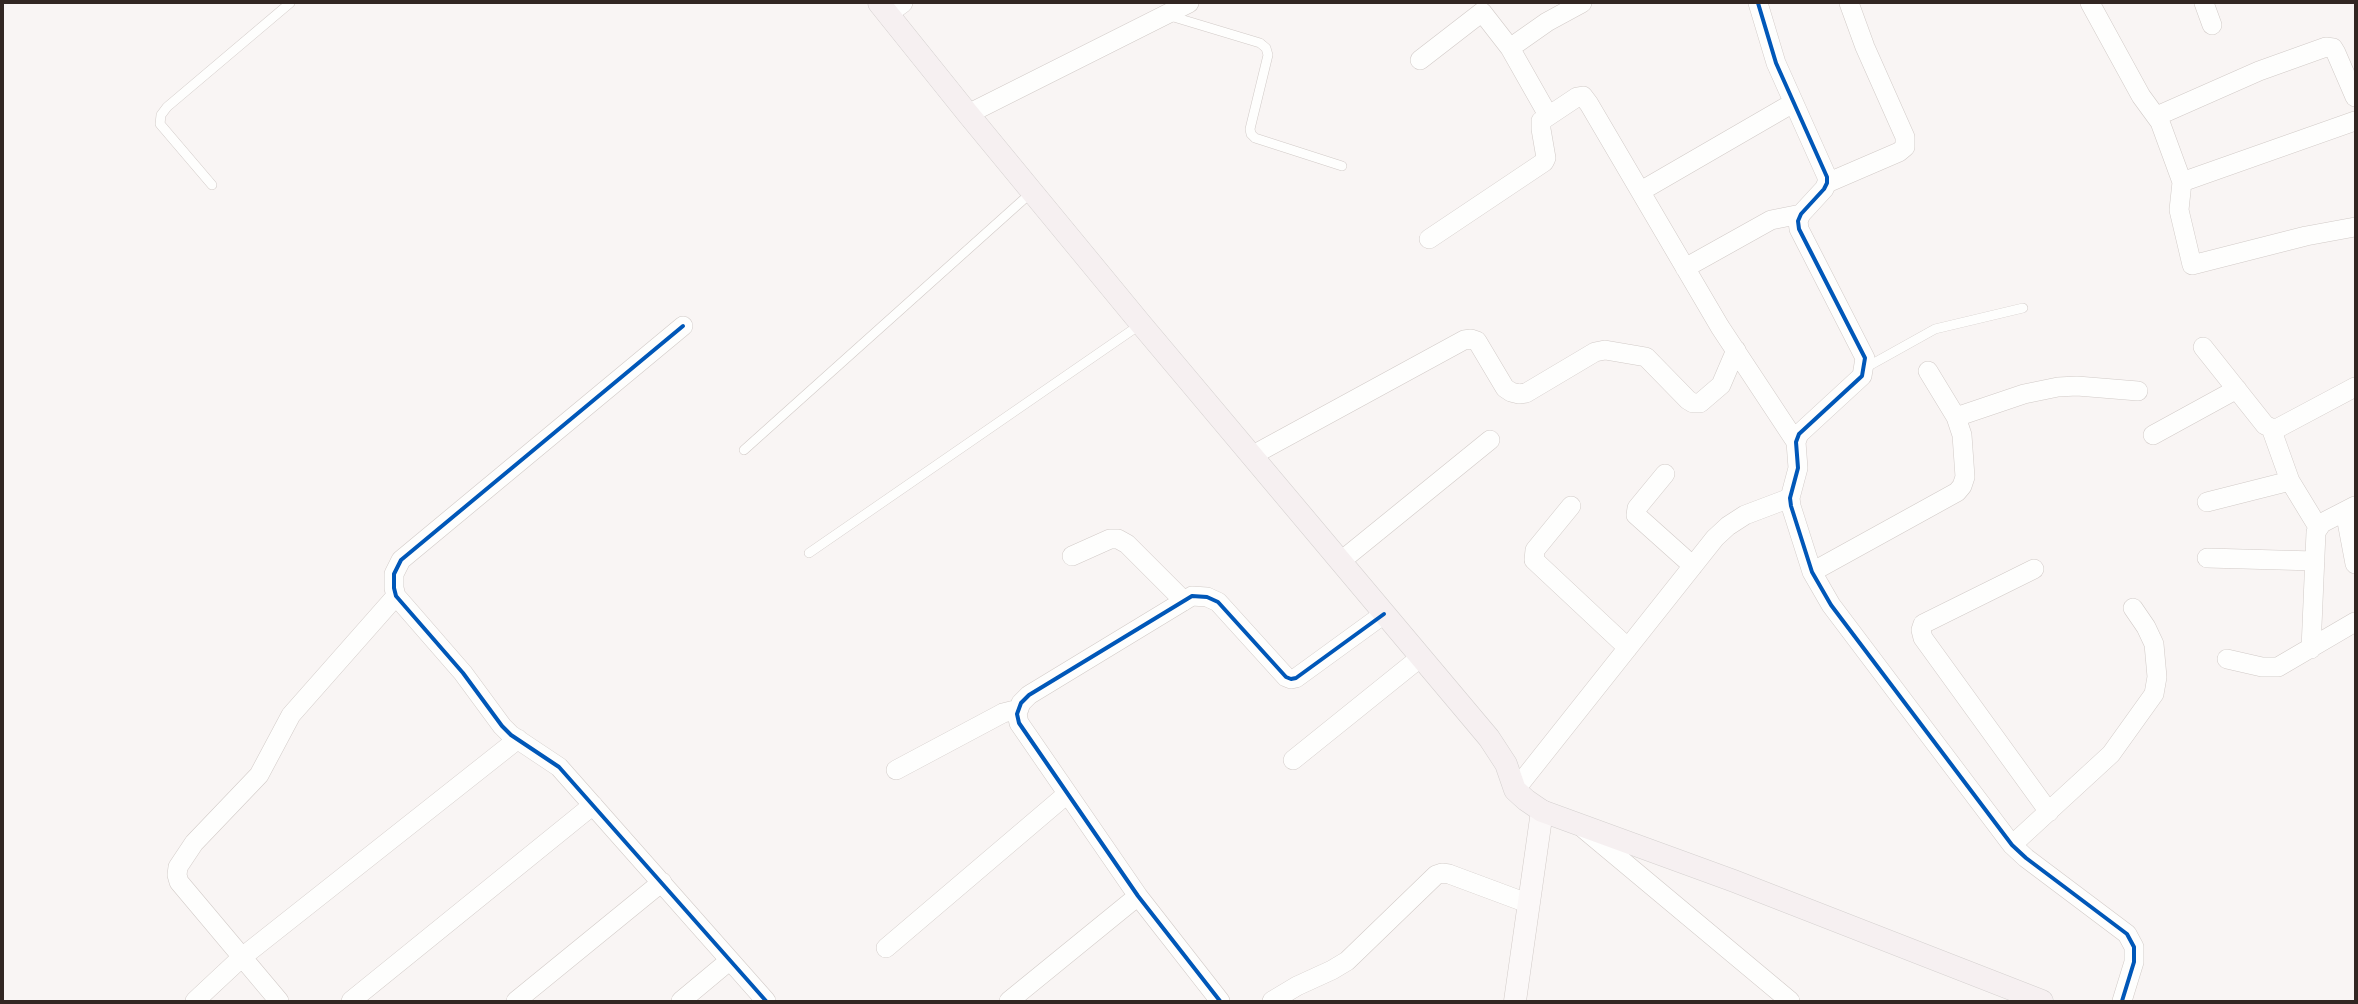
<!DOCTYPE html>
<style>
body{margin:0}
#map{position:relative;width:2358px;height:1004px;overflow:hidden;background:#f9f5f4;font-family:"Roboto Condensed",sans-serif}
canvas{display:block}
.frame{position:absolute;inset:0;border:4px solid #322622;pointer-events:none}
</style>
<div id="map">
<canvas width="2358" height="1004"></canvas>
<div class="frame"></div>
</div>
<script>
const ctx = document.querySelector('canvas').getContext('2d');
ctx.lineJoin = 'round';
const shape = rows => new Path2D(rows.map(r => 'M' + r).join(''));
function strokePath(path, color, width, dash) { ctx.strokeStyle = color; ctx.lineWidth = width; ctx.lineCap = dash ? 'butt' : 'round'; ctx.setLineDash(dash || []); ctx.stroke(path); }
const service = shape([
 [1167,15,1260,43,1266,48,1268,55,1250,129,1251,134,1255,138,1342,166],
 [212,185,160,124,161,115,167,107,290,3],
 [1865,368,1935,329,2023,308],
 [744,450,1033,191],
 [809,553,1141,324]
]);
const minor = shape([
 [1758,3,1776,63,1827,177,1827,183,1824,189,1801,214,1798,221,1799,229,1865,358,1862,376,1799,434,1796,442,1798,468,1790,498,1791,506,1812,572,1831,605,2012,845,2026,858,2127,934,2134,947,2134,962,2122,1001],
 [2090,3,2141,96,2160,122,2182,182,2179,210,2192,265,2306,236,2355,227],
 [2204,3,2212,25],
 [888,14,903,3],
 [1510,48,1547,22,1582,3],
 [1420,60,1482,12,1510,48,1548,115],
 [968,114,1189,3],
 [2157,116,2259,71,2326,47,2333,48,2336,53,2355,97],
 [2182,182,2355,121],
 [1827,183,1899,152,1905,147,1905,137,1865,47,1849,3],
 [1641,191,1793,103],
 [1429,239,1544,162,1546,158,1541,129,1541,121,1577,97,1583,96,1589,104,1720,327,1796,442],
 [1685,268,1771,220,1801,214],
 [683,326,401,560,394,574,394,588,396,596,463,673,502,726,511,735,559,767,766,1001],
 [2203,347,2265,425,2271,428,2278,428,2355,387],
 [1956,417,2024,394,2058,387,2077,386,2138,391],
 [2271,428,2290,481,2318,527],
 [2153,435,2237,389],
 [1253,455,1464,340,1471,339,1477,341,1505,388,1511,392,1519,394,1526,393,1595,352,1605,350,1646,357,1688,400,1693,403,1700,403,1721,385,1736,350],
 [1665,474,1637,508,1636,515,1693,566],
 [2207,502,2290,481],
 [1571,506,1535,550,1534,560,1628,648],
 [2345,511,2355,564],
 [1072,556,1110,539,1118,539,1127,544,1184,601],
 [2207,558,2315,561],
 [1341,561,1490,440],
 [2034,569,1923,624,1921,630,1923,638,2049,812],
 [1812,572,1957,492,1962,486,1965,477,1962,435,1956,417,1928,371],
 [2311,649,2316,532,2322,523,2355,506],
 [2227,659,2262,667,2278,667,2355,622],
 [1293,760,1421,657],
 [896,770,1003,713,1019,709],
 [1515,790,1715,538,1728,526,1745,515,1790,498],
 [1584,829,1790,1001],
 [2012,845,2111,754,2154,694,2157,677,2154,644,2146,627,2133,608],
 [886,948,1067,794],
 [195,1001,241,958,518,739],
 [279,1001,179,882,177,875,178,867,194,843,259,775,291,715,396,596],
 [351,1001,593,805],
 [516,1001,662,882],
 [681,1001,729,961],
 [1009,1001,1138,896],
 [1220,1001,1138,896,1019,723,1017,714,1021,703,1029,695,1192,596,1207,597,1218,602,1286,677,1291,679,1296,678,1384,614],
 [1272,1001,1297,986,1332,970,1347,961,1436,875,1442,873,1449,874,1527,903]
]);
const secondary = shape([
 [1515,1001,1542,811]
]);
const trunk = shape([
 [879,3,968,114,1141,324,1489,738,1506,764,1515,790,1526,800,1542,811,1734,881,2042,1001]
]);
const cycleway = shape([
 [1758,3,1776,63,1827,177,1827,183,1824,189,1801,214,1798,221,1799,229,1865,358,1862,376,1799,434,1796,442,1798,468,1790,498,1791,506,1812,572,1831,605,2012,845,2026,858,2127,934,2134,947,2134,962,2122,1001],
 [683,326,401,560,394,574,394,588,396,596,463,673,502,726,511,735,559,767,766,1001],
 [1220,1001,1138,896,1019,723,1017,714,1021,703,1029,695,1192,596,1207,597,1218,602,1286,677,1291,679,1296,678,1384,614]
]);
strokePath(service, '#d1cac7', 10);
strokePath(minor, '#d1cac7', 20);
strokePath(secondary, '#d1cac7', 23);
strokePath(trunk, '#d4d0cf', 23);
strokePath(service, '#fefefd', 9);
strokePath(minor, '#fefefd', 19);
strokePath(secondary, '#fbf8f8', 22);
strokePath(trunk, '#f6f0f1', 22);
strokePath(cycleway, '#0057b8', 4);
</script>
